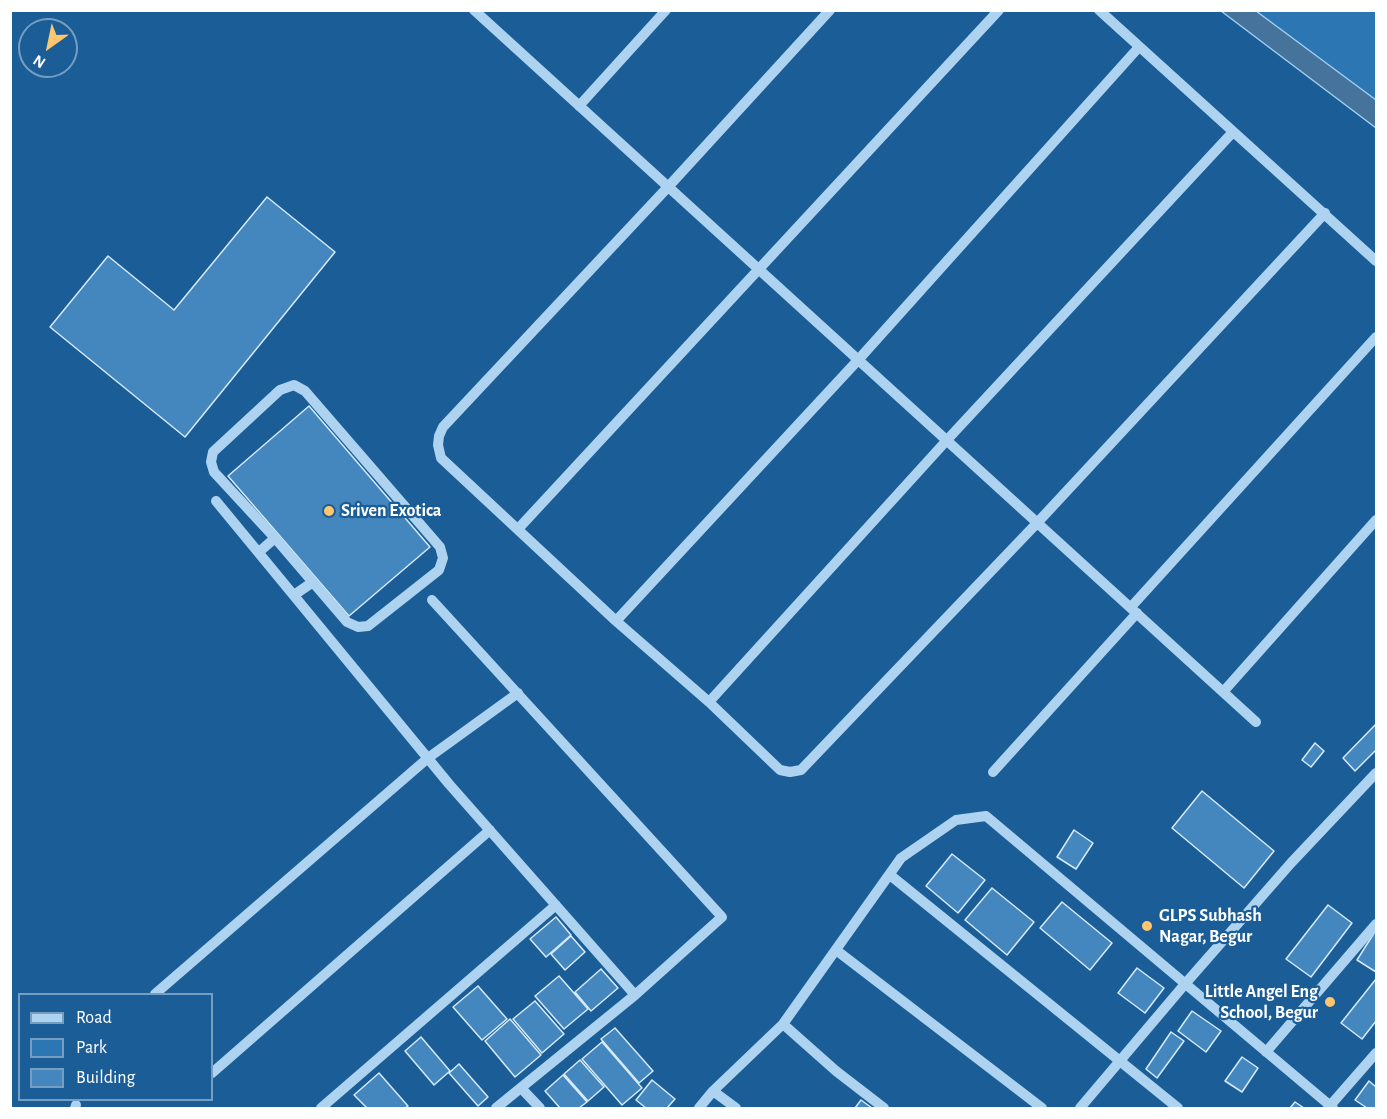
<!DOCTYPE html>
<style>
body{margin:0}
#map{position:relative;width:1387px;height:1119px;overflow:hidden;background:#1b5d97;font-family:"Alegreya Sans",sans-serif}
canvas{display:block}
.frame{position:absolute;inset:0;border:12px solid #fff;pointer-events:none}
.legend{position:absolute;left:18px;top:993px;width:195px;height:108px;box-sizing:border-box;background:#1b5d97;border:2px solid #769ec1;margin:0;padding:8px 10px;list-style:none;font-size:18px;color:#fff}
.legend li{display:flex;align-items:center;gap:12px;height:30px}
.legend b{width:30px;border:2px solid #769ec1}
.north{position:absolute;left:18px;top:18px;width:60px;height:60px;box-sizing:border-box;background:#1b5d97;border:2px solid #769ec1;border-radius:50%;rotate:213deg;font-size:16px;font-weight:700;line-height:24px;text-align:center;color:#fff}
.north::after{content:'';display:block;margin:auto;width:21px;height:27px;background:#ffc66d;clip-path:polygon(50% 0,100% 100%,50% 72%,0 100%)}
</style>
<div id="map">
<canvas width="1387" height="1119"></canvas>
<div class="frame"></div>
<ul class="legend">
<li><b style="height:8px;background:#aed3f0"></b>Road</li>
<li><b style="height:16px;background:#2b76b3"></b>Park</li>
<li><b style="height:16px;background:#4486be"></b>Building</li>
</ul>
<div class="north">N</div>
</div>
<script>
const ctx = document.querySelector('canvas').getContext('2d');
ctx.lineJoin = 'round';
function fillPath(path, color) { ctx.fillStyle = color; ctx.fill(path, 'evenodd'); }
const shape = rows => new Path2D(rows.map(r => 'M' + r).join(''));
function strokePath(path, color, width, dash) { ctx.strokeStyle = color; ctx.lineWidth = width; ctx.lineCap = dash ? 'butt' : 'round'; ctx.setLineDash(dash || []); ctx.stroke(path); }
function drawText(font, color, halo, rows, align = 'center') {
  ctx.font = font + ' "Alegreya Sans",sans-serif'; ctx.lineWidth = 4.5; ctx.setLineDash([]); ctx.textBaseline = 'middle'; ctx.strokeStyle = halo; ctx.fillStyle = color; for (const [text, x, y, turn = 0] of rows) {
    ctx.save(); ctx.translate(x, y); ctx.rotate((+turn || 0) * Math.PI / 180); ctx.textAlign = isNaN(turn) ? turn : align; if (halo) ctx.strokeText(text, 0, 0); ctx.fillText(text, 0, 0); ctx.restore();
  }
}
const green = shape([
 [1256,11,1376,11,1376,100]
]);
const water = shape([
 [1221,11,1256,11,1376,100,1376,128,1221,11]
]);
const building = shape([
 [267,197,335,252,185,437,50,327,108,256,174,310,267,197],
 [309,406,430,547,349,616,228,476,309,406],
 [1376,724,1376,750,1355,771,1343,758,1376,724],
 [1315,743,1324,751,1311,767,1302,760,1315,743],
 [1202,791,1274,851,1244,888,1172,828,1202,791],
 [1074,830,1093,843,1076,869,1057,857,1074,830],
 [952,854,985,880,958,913,926,886,952,854],
 [992,888,1034,922,1007,955,965,920,992,888],
 [1062,902,1112,943,1090,970,1040,928,1062,902],
 [1328,905,1352,923,1311,977,1286,959,1328,905],
 [556,917,571,935,546,957,530,939,556,917],
 [1376,930,1376,972,1357,960,1376,930],
 [571,936,585,952,565,970,551,954,571,936],
 [1137,968,1164,988,1145,1013,1118,993,1137,968],
 [601,969,618,988,591,1011,575,992,601,969],
 [559,976,588,1009,564,1029,535,996,559,976],
 [1376,979,1376,1021,1362,1039,1341,1023,1376,979],
 [478,986,507,1019,482,1040,453,1007,478,986],
 [535,1001,564,1034,542,1053,513,1019,535,1001],
 [1192,1011,1221,1031,1206,1052,1178,1031,1192,1011],
 [510,1019,541,1055,515,1077,485,1041,510,1019],
 [615,1028,653,1071,639,1083,601,1039,615,1028],
 [1171,1032,1184,1041,1157,1078,1146,1069,1171,1032],
 [421,1037,450,1071,434,1085,405,1051,421,1037],
 [602,1042,642,1088,622,1105,582,1059,602,1042],
 [1242,1057,1258,1068,1242,1092,1225,1081,1242,1057],
 [580,1060,604,1087,588,1101,564,1074,580,1060],
 [459,1064,488,1097,478,1106,449,1073,459,1064],
 [379,1073,408,1106,405,1108,367,1108,354,1095,379,1073],
 [563,1075,587,1102,579,1108,560,1108,545,1091,563,1075],
 [652,1080,675,1099,667,1108,646,1108,636,1100,652,1080],
 [1369,1081,1376,1087,1376,1108,1367,1108,1355,1100,1369,1081],
 [861,1100,872,1108,855,1108,861,1100],
 [1295,1102,1304,1108,1290,1108,1295,1102]
]);
const minor = shape([
 [474,10,1256,722],
 [830,10,668,187,443,427,439,436,438,445,441,458,616,621,709,702,780,770,790,772,801,770,1038,522,1325,213],
 [1099,10,1376,261],
 [579,106,666,10],
 [216,501,449,784,635,995],
 [518,529,999,10],
 [259,552,275,538,347,622,358,627,368,626,439,570,443,558,440,547,305,391,294,385,280,390,213,452,211,462,214,472,275,538],
 [294,595,313,582],
 [432,600,722,917,635,995,496,1108],
 [1131,607,1376,337],
 [616,621,859,359,1139,47],
 [1223,692,1376,520],
 [709,702,947,440,1233,132],
 [993,772,1137,613],
 [890,875,1178,1108],
 [836,950,1042,1108],
 [155,994,428,758,518,693],
 [783,1024,836,1071,884,1108],
 [1266,1052,1376,924],
 [212,1073,490,830],
 [521,1088,540,1108],
 [713,1091,736,1108],
 [75,1108,76,1105],
 [321,1108,556,905],
 [699,1108,713,1091,783,1024,901,858,956,820,986,816,1333,1108],
 [1080,1108,1185,984,1291,863,1376,773],
 [1328,1108,1376,1053]
]);
const markers = [
 [329,511,6,"#ffc66d"],
 [1147,926,6,"#ffc66d"],
 [1330,1002,6,"#ffc66d"]
];
const poiNames = [
 ["Sriven Exotica",341,511],
 ["GLPS Subhash",1159,916],
 ["Nagar, Begur",1159,937],
 ["Little Angel Eng",1318,992,"right"],
 ["School, Begur",1318,1013,"right"]
];
fillPath(green, '#2b76b3');
fillPath(water, '#45739b');
strokePath(water, '#a1cff2', 1.5);
fillPath(building, '#4486be');
strokePath(building, '#d5eafb', 1.5);
strokePath(minor, '#aed3f0', 10);
for (const [x, y, r, color] of markers) { const dot = new Path2D(); dot.arc(x, y, r, 0, 2 * Math.PI); ctx.fillStyle = color; ctx.fill(dot); strokePath(dot, '#1b5d97', 2); }
drawText('bold 18px', '#fff', '#1b5d97', poiNames, 'left');
</script>
